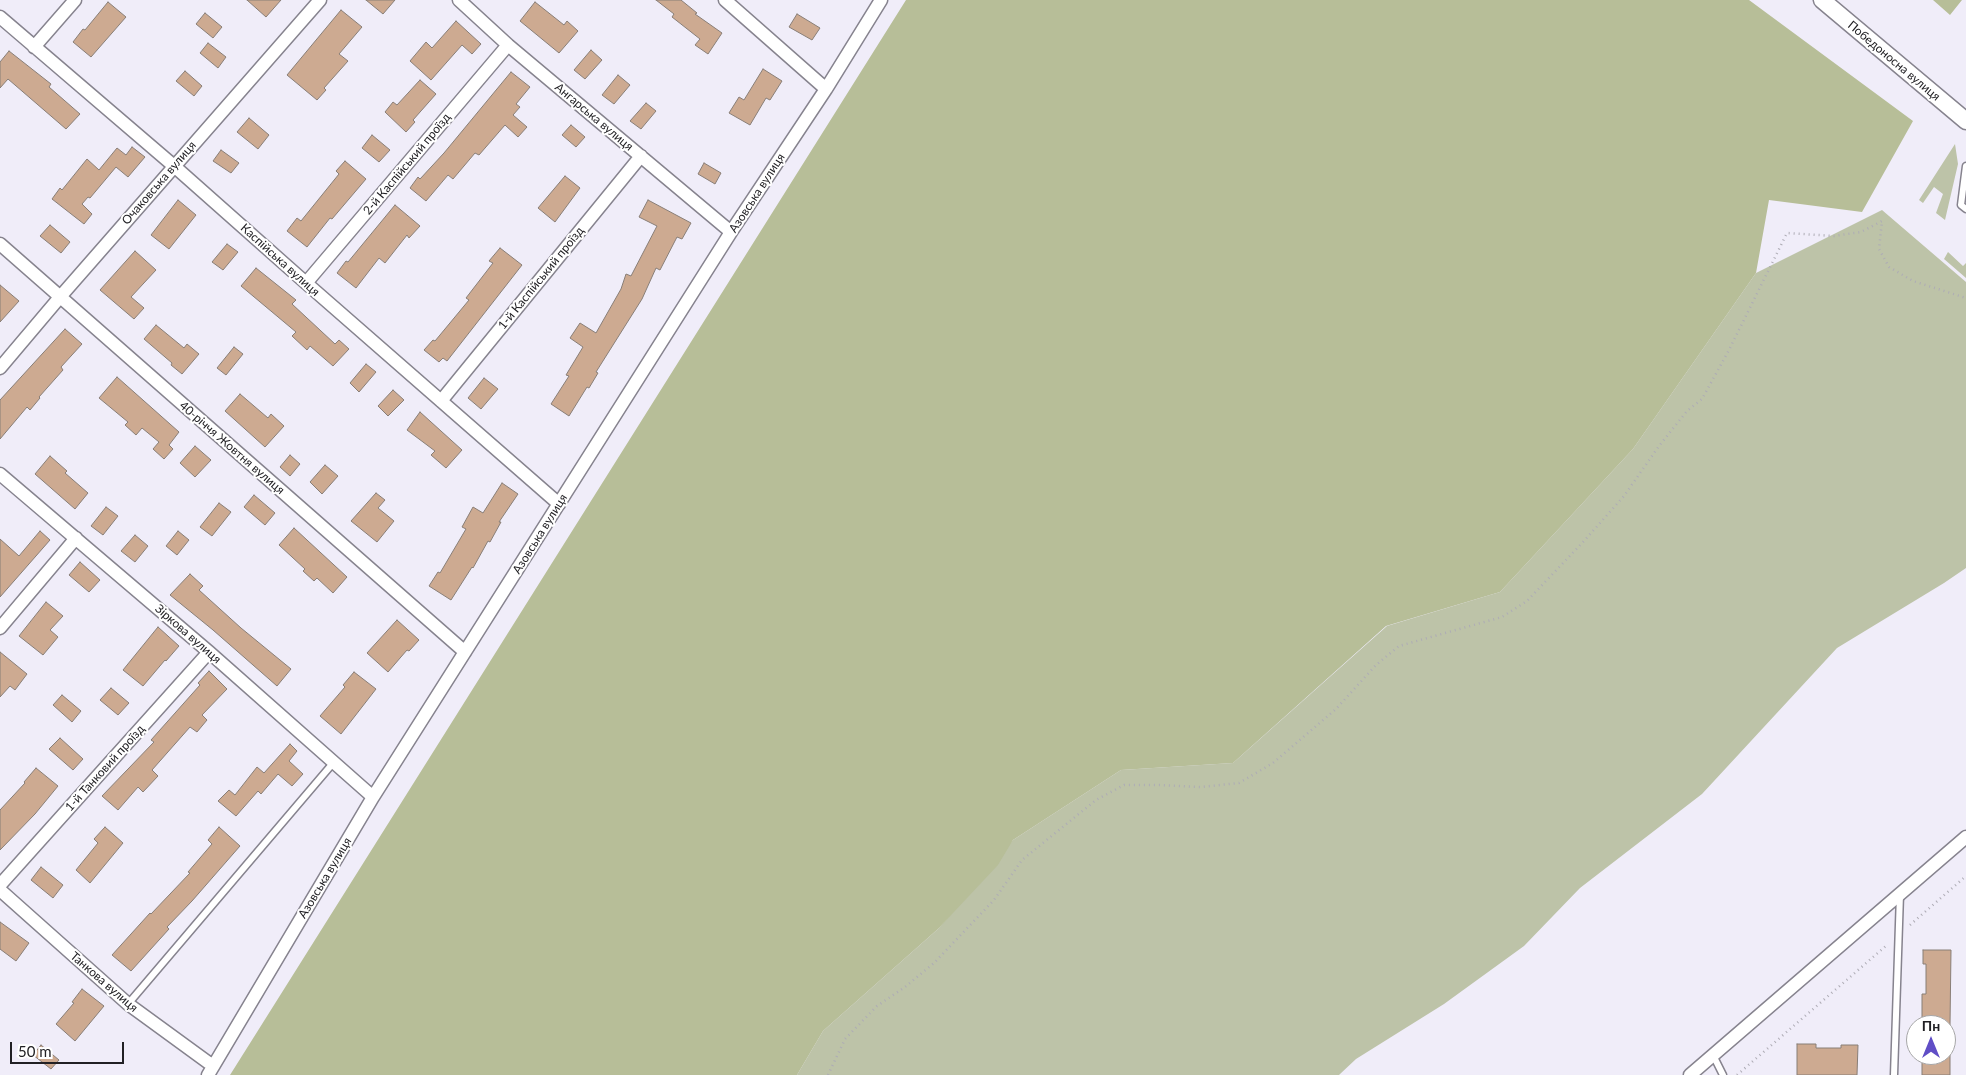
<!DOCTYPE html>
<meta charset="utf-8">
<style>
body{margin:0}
#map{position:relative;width:1966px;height:1075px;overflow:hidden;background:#f0edf9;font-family:Lato,sans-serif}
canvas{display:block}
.north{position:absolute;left:1906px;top:1015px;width:50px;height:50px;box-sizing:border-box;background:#fff;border:1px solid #a6a6a7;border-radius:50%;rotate:0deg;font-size:14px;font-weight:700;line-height:20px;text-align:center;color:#212024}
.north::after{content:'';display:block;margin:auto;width:18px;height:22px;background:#604ec6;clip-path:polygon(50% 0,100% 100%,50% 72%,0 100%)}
.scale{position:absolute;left:10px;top:1042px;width:114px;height:22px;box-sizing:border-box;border:2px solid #212024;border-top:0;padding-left:6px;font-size:15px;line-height:18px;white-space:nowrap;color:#212024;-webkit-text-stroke:4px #fff;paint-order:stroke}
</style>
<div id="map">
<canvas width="1966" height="1075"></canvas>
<div class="north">Пн</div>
<div class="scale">50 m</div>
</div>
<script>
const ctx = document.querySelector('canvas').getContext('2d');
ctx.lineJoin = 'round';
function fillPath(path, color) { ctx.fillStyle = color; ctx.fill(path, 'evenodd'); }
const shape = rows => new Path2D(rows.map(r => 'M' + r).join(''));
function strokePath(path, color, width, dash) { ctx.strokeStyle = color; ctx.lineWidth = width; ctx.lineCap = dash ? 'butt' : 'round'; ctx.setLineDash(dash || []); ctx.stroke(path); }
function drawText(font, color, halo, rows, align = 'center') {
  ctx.font = font + ' Lato,sans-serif'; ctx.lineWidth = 4; ctx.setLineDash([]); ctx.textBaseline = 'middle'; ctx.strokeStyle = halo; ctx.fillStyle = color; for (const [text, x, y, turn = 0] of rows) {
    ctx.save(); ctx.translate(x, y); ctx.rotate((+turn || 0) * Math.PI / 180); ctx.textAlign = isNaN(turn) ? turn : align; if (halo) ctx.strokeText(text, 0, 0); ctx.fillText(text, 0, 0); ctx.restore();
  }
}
const green = shape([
 [1955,144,1958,164,1945,220,1936,213,1943,194,1934,187,1923,203,1919,200],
 [1882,210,1966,282,1966,568,1944,583,1837,648,1702,794,1580,888,1524,946,1444,1004,1356,1059,1339,1075,797,1075,823,1031,938,929,1013,840,1121,770,1233,763,1387,626,1500,592,1633,449,1756,273],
 [1948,252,1963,266,1966,263,1966,278,1944,259]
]);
const forest = shape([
 [906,0,1749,0,1913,121,1862,212,1769,200,1756,273,1633,449,1500,592,1386,626,1233,763,1121,770,1013,840,998,865,938,929,823,1031,797,1075,230,1075],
 [1933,0,1962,0,1950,15]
]);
const building = shape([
 [247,0,281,0,266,17,247,0],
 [366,0,395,0,383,14,366,0],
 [656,0,681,0,697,13,695,14,722,33,708,54,695,45,700,39,672,17,674,14,656,0],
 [108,2,126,17,91,57,73,42,83,29,85,30,108,2],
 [535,2,564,25,567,21,578,31,559,53,520,21,535,2],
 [341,10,362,27,339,54,348,61,324,88,326,90,317,100,287,75,341,10],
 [205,13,222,27,213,38,196,24,205,13],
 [797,14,820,28,812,40,789,27,797,14],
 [456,21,481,44,472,54,462,45,431,80,410,61,426,42,432,48,456,21],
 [208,43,226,57,218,68,200,53,208,43],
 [591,50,602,60,585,79,574,70,591,50],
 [9,51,51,84,49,87,80,114,66,129,8,79,0,88,0,62,9,51],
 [763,69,782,81,770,100,766,98,750,125,729,113,739,97,744,100,763,69],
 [185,71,202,86,194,96,176,81,185,71],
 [511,72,530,87,516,104,520,107,513,115,527,127,518,137,505,125,479,155,475,153,453,179,448,175,426,201,410,188,418,177,420,179,444,153,511,72],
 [618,75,630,85,614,104,602,95,618,75],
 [420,80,436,94,413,120,415,122,406,132,385,112,393,102,397,105,420,80],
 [646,103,656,111,641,129,630,121,646,103],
 [249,118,269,135,258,149,237,132,249,118],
 [571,125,585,137,576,147,562,135,571,125],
 [372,135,390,150,379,162,362,148,372,135],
 [132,147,145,157,128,177,116,167,90,198,88,197,82,204,92,214,84,224,52,199,60,188,62,190,87,159,99,170,117,148,126,155,132,147],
 [221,150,239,163,231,173,213,161,221,150],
 [345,161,366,179,332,219,330,218,307,247,287,231,297,218,301,221,339,174,336,171,345,161],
 [704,163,721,173,715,184,698,174,704,163],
 [565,176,580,188,555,222,538,208,565,176],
 [178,200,196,215,169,249,151,235,178,200],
 [648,200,691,223,682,239,677,237,660,270,656,268,642,299,596,372,598,373,589,388,587,387,569,416,551,404,569,376,566,375,583,347,570,338,580,323,596,333,621,289,626,274,631,276,657,226,639,217,648,200],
 [395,205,420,226,409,238,407,235,385,263,379,258,356,288,337,273,346,261,348,262,395,205],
 [50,225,70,242,61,253,40,236,50,225],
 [227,244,238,252,223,270,212,262,227,244],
 [500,248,522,265,447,361,443,358,439,362,424,350,433,340,435,341,469,300,466,298,493,263,489,261,500,248],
 [135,251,156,270,131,297,144,308,134,319,100,290,135,251],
 [256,268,296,300,292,304,335,344,339,340,349,349,333,366,310,346,307,350,292,336,296,332,241,286,256,268],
 [0,285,19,301,0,322,0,285],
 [156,325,184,348,187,344,199,354,182,374,171,365,172,363,144,339,156,325],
 [65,329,82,344,61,367,63,370,39,397,40,398,30,410,27,407,0,439,0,400,65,329],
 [234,347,243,354,226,375,217,368,234,347],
 [366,364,376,372,359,392,350,383,366,364],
 [117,377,179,432,169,445,173,449,164,459,153,449,159,442,142,428,136,435,125,425,128,422,99,398,117,377],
 [484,378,498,389,481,409,468,398,484,378],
 [393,390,404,400,388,416,378,406,393,390],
 [240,394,268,418,271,414,284,426,265,447,225,411,240,394],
 [420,412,462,450,446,468,431,455,435,451,407,430,420,412],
 [195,446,211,460,195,477,180,463,195,446],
 [290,455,300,464,290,476,280,467,290,455],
 [50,456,67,471,65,473,88,493,75,509,35,474,50,456],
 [325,465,338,476,322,494,310,482,325,465],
 [502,483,518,494,499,522,501,522,490,542,488,541,473,568,472,567,451,600,429,586,438,572,440,573,466,529,462,527,473,507,483,513,502,483],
 [376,493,385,500,378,508,394,521,377,542,351,521,376,493],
 [254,495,275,513,265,525,244,507,254,495],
 [219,503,231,512,212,536,200,527,219,503],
 [106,507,118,516,103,535,91,526,106,507],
 [294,528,347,577,333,593,317,578,314,581,303,571,305,569,279,545,294,528],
 [40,531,50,540,0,597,0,539,19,556,40,531],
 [178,531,189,540,177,555,166,546,178,531],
 [135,535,148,546,135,562,121,551,135,535],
 [80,562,100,580,89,592,69,575,80,562],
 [190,574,203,586,199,590,241,628,291,669,277,686,213,630,170,595,190,574],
 [46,602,63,616,50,630,58,637,43,655,19,636,46,602],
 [397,620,419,640,409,651,407,650,388,672,367,653,397,620],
 [158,627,179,646,166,661,165,660,143,686,123,670,158,627],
 [0,652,27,674,15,690,10,686,0,697,0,652],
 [209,671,227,689,202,715,207,720,197,732,190,727,152,770,158,776,143,792,138,787,118,810,102,796,154,742,151,740,200,685,198,683,209,671],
 [354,672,376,689,341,734,320,716,345,687,343,685,354,672],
 [111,688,129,703,118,715,100,700,111,688],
 [62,695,81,711,72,722,53,705,62,695],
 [60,738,83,759,73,770,49,749,60,738],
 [290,744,297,751,289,761,303,774,292,786,278,774,261,794,258,791,236,816,218,801,229,790,235,795,257,767,264,773,290,744],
 [36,768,58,786,35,814,0,850,0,810,25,783,24,782,36,768],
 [105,827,123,843,90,883,76,870,98,843,94,839,105,827],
 [219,827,240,846,192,901,167,927,169,929,131,971,112,955,150,913,151,914,190,873,188,872,212,844,208,840,219,827],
 [41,867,63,885,53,898,31,880,41,867],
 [0,922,29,943,16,961,0,949,0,922],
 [1923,950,1951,950,1950,1025,1922,1025,1922,994,1926,994,1926,964,1923,964,1923,950],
 [82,989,104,1006,75,1041,56,1024,74,1003,72,1002,82,989],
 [1797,1044,1816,1044,1816,1048,1841,1048,1841,1045,1858,1045,1857,1075,1797,1075,1797,1044],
 [41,1045,59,1060,51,1069,33,1055,41,1045],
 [1925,1055,1950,1055,1950,1075,1922,1075,1922,1057,1925,1057,1925,1055]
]);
const path = shape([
 [1910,925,1966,876],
 [828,1075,845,1039,877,1006,905,987,934,963,994,900,1022,860,1096,800,1124,785,1159,785,1201,787,1239,783,1273,763,1336,709,1376,665,1399,646,1502,617,1527,601,1584,541,1624,496,1659,446,1687,411,1702,399,1729,350,1787,233,1834,236,1861,232,1882,221,1879,249,1889,267,1913,281,1966,298],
 [1737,1075,1887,945]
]);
const service = shape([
 [1966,166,1961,205,1966,209],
 [128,1004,334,762],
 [1713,1055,1723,1075],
 [1894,1075,1900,894]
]);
const minor = shape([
 [459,0,508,45,731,232],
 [725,0,826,89],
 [0,17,174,166,306,283,559,504],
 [34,47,75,0],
 [0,244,465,652],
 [306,283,508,45],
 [0,368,60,297,320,0],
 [441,401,641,156],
 [0,474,209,652,373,797],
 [0,628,76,538],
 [0,885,209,652],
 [0,890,128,1004,213,1066],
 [208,1075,373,797,731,232,826,89,881,0],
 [1690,1075,1966,837]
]);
const tertiary = shape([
 [1822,0,1966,121]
]);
const streetNames = [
 ["Победоносна вулиця",1894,61,40],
 ["Ангарська вулиця",594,117,40],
 ["2-й Каспійський проїзд",407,164,-50],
 ["Очаковська вулиця",159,183,-49],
 ["Азовська вулиця",757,193,-57],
 ["Каспійська вулиця",280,260,42],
 ["1-й Каспійський проїзд",541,278,-51],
 ["40-річчя Жовтня вулиця",232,448,41],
 ["Азовська вулиця",540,534,-58],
 ["Зіркова вулиця",188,634,41],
 ["1-й Танковий проїзд",105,768,-48],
 ["Азовська вулиця",325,878,-59],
 ["Танкова вулиця",104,982,41]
];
fillPath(green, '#bdc3a8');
fillPath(forest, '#b7be98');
fillPath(building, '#cdaa91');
strokePath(building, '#887e77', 1);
strokePath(service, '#86838e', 9);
strokePath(minor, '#86838e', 15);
strokePath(tertiary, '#86838e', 19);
strokePath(path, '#aeacb5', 2.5, [1, 4]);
strokePath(service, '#fff', 6);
strokePath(minor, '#fff', 12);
strokePath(tertiary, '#fff', 16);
drawText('12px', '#212024', '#fff', streetNames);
</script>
